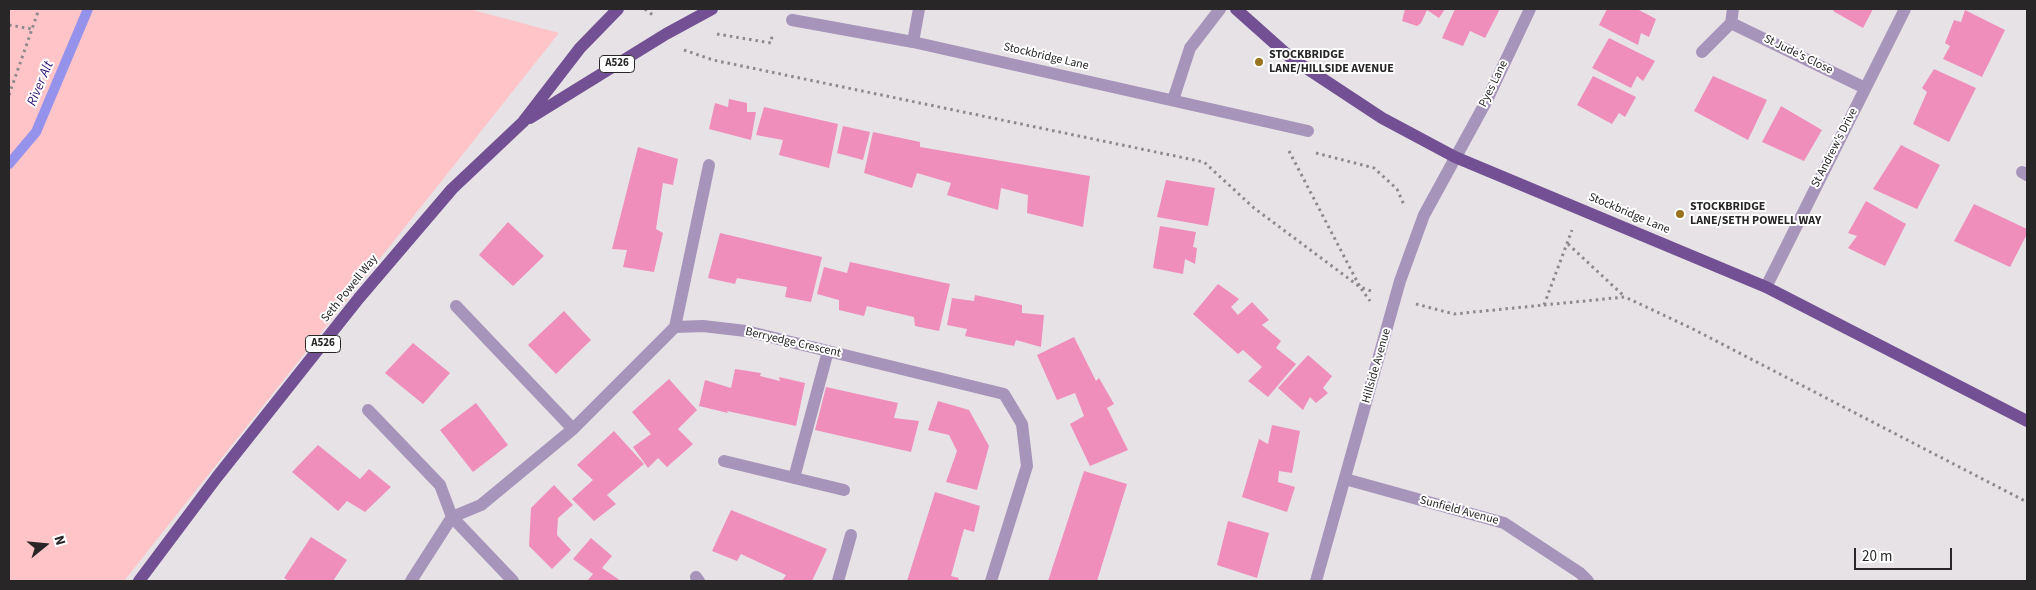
<!DOCTYPE html>
<style>
body{margin:0}
#map{position:relative;width:2036px;height:590px;overflow:hidden;background:#e7e2e6;font-family:"Source Sans 3",sans-serif}
canvas{display:block}
.frame{position:absolute;inset:0;border:10px solid #282627;pointer-events:none}
.north{position:absolute;left:20px;top:520px;width:50px;height:50px;-webkit-text-stroke:4px #fff;paint-order:stroke;rotate:73deg;font-size:14px;font-weight:700;line-height:20px;text-align:center;color:#282627}
.north::after{content:'';display:block;margin:auto;width:18px;height:22px;background:#282627;clip-path:polygon(50% 0,100% 100%,50% 72%,0 100%)}
.scale{position:absolute;left:1854px;top:548px;width:98px;height:22px;box-sizing:border-box;border:2px solid #282627;border-top:0;padding-left:6px;font-size:15px;line-height:18px;white-space:nowrap;color:#282627;-webkit-text-stroke:4px #fff;paint-order:stroke}
</style>
<div id="map">
<canvas width="2036" height="590"></canvas>
<div class="frame"></div>
<div class="north">N</div>
<div class="scale">20 m</div>
</div>
<script>
const ctx = document.querySelector('canvas').getContext('2d');
ctx.lineJoin = 'round';
function fillPath(path, color) { ctx.fillStyle = color; ctx.fill(path, 'evenodd'); }
const shape = rows => new Path2D(rows.map(r => 'M' + r).join(''));
function strokePath(path, color, width, dash) { ctx.strokeStyle = color; ctx.lineWidth = width; ctx.lineCap = dash ? 'butt' : 'round'; ctx.setLineDash(dash || []); ctx.stroke(path); }
function drawText(font, color, halo, rows, align = 'center') {
  ctx.font = font + ' "Source Sans 3",sans-serif'; ctx.lineWidth = 4; ctx.setLineDash([]); ctx.textBaseline = 'middle'; ctx.strokeStyle = halo; ctx.fillStyle = color; for (const [text, x, y, turn = 0] of rows) {
    ctx.save(); ctx.translate(x, y); ctx.rotate((+turn || 0) * Math.PI / 180); ctx.textAlign = isNaN(turn) ? turn : align; if (halo) ctx.strokeText(text, 0, 0); ctx.fillText(text, 0, 0); ctx.restore();
  }
}
const green = shape([
 [9,9,469,9,559,33,124,581,9,581]
]);
const stream = shape([
 [9,164,36,132,88,9]
]);
const building = shape([
 [1405,9,1445,9,1439,18,1427,10,1421,23,1417,26,1402,21],
 [1455,9,1500,9,1485,38,1470,31,1463,46,1442,38],
 [1607,9,1637,9,1656,19,1649,37,1641,33,1638,45,1599,25],
 [1835,9,1873,9,1863,28,1833,11],
 [1965,10,2005,30,1982,77,1943,59,1950,46,1945,43,1954,20,1961,22],
 [1609,38,1655,61,1643,81,1637,76,1631,88,1592,68],
 [1934,69,1976,88,1949,142,1913,124,1927,92,1922,88],
 [1593,76,1636,97,1625,117,1619,113,1612,124,1577,105],
 [1713,76,1767,100,1748,140,1694,111],
 [729,99,747,103,747,112,756,112,751,140,709,129,715,103,728,107],
 [1781,106,1822,130,1804,161,1762,142],
 [764,107,838,124,829,168,779,155,783,140,756,135],
 [843,126,870,132,863,160,837,153],
 [873,132,920,142,920,147,1090,176,1083,227,1027,213,1028,195,1001,188,998,210,947,195,951,183,917,173,912,188,864,173],
 [1901,145,1940,165,1917,209,1873,189],
 [638,147,678,159,673,185,663,183,656,229,663,233,654,272,623,267,627,250,612,249],
 [1166,180,1215,188,1208,226,1157,217],
 [1866,201,1906,224,1885,266,1848,248,1857,236,1848,233],
 [1974,204,2027,229,2027,234,2010,267,1954,241],
 [508,222,544,256,513,286,479,255],
 [1160,226,1196,232,1193,247,1197,248,1195,264,1185,259,1183,274,1153,268],
 [720,233,822,257,811,302,785,297,787,287,737,278,735,284,708,278],
 [850,262,950,284,939,331,915,326,914,317,867,306,864,316,839,310,839,300,817,294,824,267,847,273],
 [1218,284,1239,299,1231,307,1238,315,1252,302,1269,320,1262,325,1281,341,1276,348,1296,364,1268,397,1248,381,1262,367,1243,350,1238,354,1193,314],
 [975,295,1022,305,1022,313,1044,315,1041,347,1016,340,1014,346,965,336,967,329,947,325,952,298,974,301],
 [564,311,591,340,556,374,528,345],
 [1074,337,1096,381,1099,378,1114,404,1107,408,1128,450,1090,466,1070,424,1084,416,1075,393,1057,400,1037,355],
 [413,343,450,373,423,404,385,373],
 [1308,355,1332,376,1323,388,1328,393,1316,403,1310,397,1303,410,1278,388],
 [735,369,761,373,760,376,780,381,779,377,805,383,796,426,727,411,728,413,699,406,705,380,731,388],
 [669,379,697,410,678,429,693,444,667,467,658,458,648,468,633,447,651,434,632,412],
 [826,387,898,403,894,418,919,421,911,452,815,430],
 [938,401,969,410,989,446,977,490,946,482,957,451,949,435,928,430],
 [476,403,508,445,473,472,440,430],
 [1272,425,1300,431,1292,473,1279,471,1278,482,1295,487,1287,512,1242,497,1259,439,1268,444],
 [614,431,644,464,607,495,616,504,594,521,572,499,593,480,577,465],
 [318,445,360,479,369,469,391,487,365,512,347,501,338,511,292,472],
 [1084,471,1127,484,1097,581,1048,581],
 [554,485,573,505,558,518,557,535,571,550,552,569,529,546,531,508],
 [935,492,980,506,974,532,964,529,951,576,959,578,958,581,907,581],
 [731,510,827,549,812,581,782,581,786,575,741,554,737,561,712,551],
 [1228,521,1269,533,1257,578,1217,565],
 [311,537,347,560,333,581,289,581,284,578],
 [591,538,612,556,602,568,621,581,587,581,593,574,573,559]
]);
const path = shape([
 [645,9,654,16],
 [9,25,32,29],
 [717,34,771,43,772,36,774,36],
 [684,50,713,60,1204,162,1254,208,1360,287,1370,301],
 [9,95,39,9],
 [1289,151,1360,287,1374,292],
 [1316,153,1374,168,1397,189,1404,205],
 [1568,244,1625,297],
 [1416,304,1454,314,1544,305,1572,230],
 [1544,305,1625,297,1693,329,2027,502]
]);
const minor = shape([
 [792,20,913,42,1308,131],
 [1731,23,1865,88],
 [913,42,919,9],
 [1702,52,1731,23,1733,9],
 [1173,100,1190,48,1220,9],
 [2022,172,2027,175],
 [1766,287,1905,9],
 [456,306,573,429],
 [675,327,709,165],
 [368,410,440,485,452,517,513,581],
 [724,461,844,490],
 [794,478,828,351],
 [1345,479,1504,523,1580,573,1588,581],
 [696,577,699,581],
 [411,581,452,517,481,505,573,429,675,327,703,326,746,331,1004,394,1022,424,1027,466,991,581],
 [838,581,851,535],
 [1316,581,1400,281,1424,215,1487,100,1530,9]
]);
const major = shape([
 [1236,9,1291,58,1382,118,1455,157,1766,287,2027,421],
 [530,118,666,34,712,9],
 [139,581,217,477,359,298,452,189,523,122,580,48,618,9]
]);
const markers = [
 [1259,62,5,"#9a731f"],
 [1680,214,5,"#9a731f"]
];
const shields = [
 [617,64,35],
 [323,344,35]
];
const shieldNames = [
 ["A526",617,64],
 ["A526",323,344]
];
const poiNames = [
 ["STOCKBRIDGE",1269,55],
 ["LANE/HILLSIDE AVENUE",1269,69],
 ["STOCKBRIDGE",1690,207],
 ["LANE/SETH POWELL WAY",1690,221]
];
const streetNames = [
 ["St Jude's Close",1798,55,26],
 ["Stockbridge Lane",1046,57,13],
 ["Pyes Lane",1494,84,-64],
 ["St Andrew's Drive",1835,148,-63],
 ["Stockbridge Lane",1629,214,23],
 ["Seth Powell Way",350,289,-51],
 ["Berryedge Crescent",793,343,13],
 ["Hillside Avenue",1377,366,-74],
 ["Sunfield Avenue",1459,511,15]
];
const waterNames = [
 ["River Alt",41,84,-67]
];
fillPath(green, '#ffc4c8');
strokePath(stream, '#9492eb', 10);
fillPath(building, '#ef8ebb');
strokePath(path, '#8d898c', 3, [2.5, 4]);
strokePath(minor, '#a694ba', 12);
strokePath(major, '#725093', 12);
for (const [x, y, r, color] of markers) { const dot = new Path2D(); dot.arc(x, y, r, 0, 2 * Math.PI); ctx.fillStyle = color; ctx.fill(dot); strokePath(dot, '#fff', 2); }
for (const [x, y, w] of shields) { const box = new Path2D(); box.roundRect(x - w / 2, y - 8.5, w, 17, 4); ctx.fillStyle = '#fff'; ctx.fill(box); strokePath(box, '#282627', 1); }
drawText('bold 11px', '#282627', null, shieldNames);
drawText('bold 12px', '#282627', '#fff', poiNames, 'left');
drawText('12px', '#282627', '#fff', streetNames);
drawText('italic 14px', '#2e157d', '#fff', waterNames);
</script>
